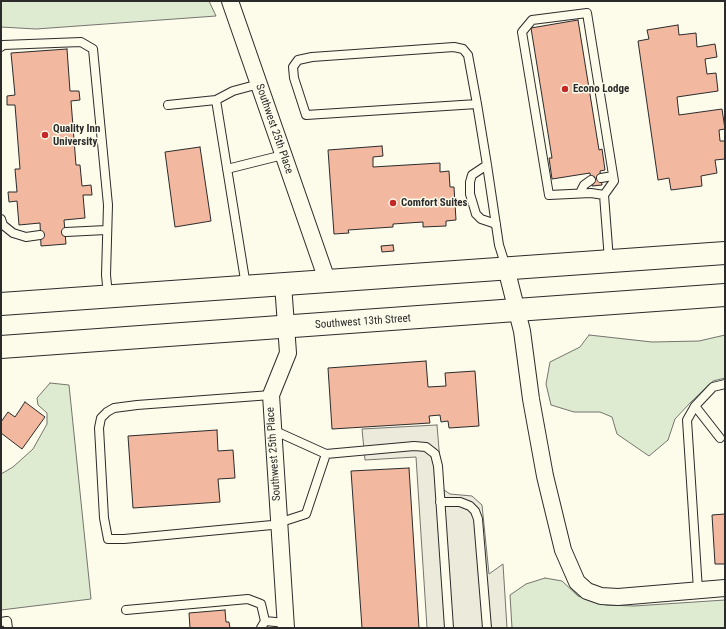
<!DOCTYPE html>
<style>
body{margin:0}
#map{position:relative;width:726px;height:629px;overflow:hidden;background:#fdfbea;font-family:"Roboto Condensed",sans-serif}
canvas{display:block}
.frame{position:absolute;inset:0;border:2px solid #2b2b2b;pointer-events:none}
</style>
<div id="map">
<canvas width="726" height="629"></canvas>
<div class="frame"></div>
</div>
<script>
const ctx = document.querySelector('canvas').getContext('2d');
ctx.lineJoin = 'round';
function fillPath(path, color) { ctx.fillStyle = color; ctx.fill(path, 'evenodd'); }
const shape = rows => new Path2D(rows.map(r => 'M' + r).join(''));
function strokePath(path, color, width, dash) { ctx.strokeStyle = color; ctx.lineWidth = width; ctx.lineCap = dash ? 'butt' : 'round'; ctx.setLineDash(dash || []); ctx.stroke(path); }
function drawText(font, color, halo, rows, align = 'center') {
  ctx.font = font + ' "Roboto Condensed",sans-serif'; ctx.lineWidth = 3; ctx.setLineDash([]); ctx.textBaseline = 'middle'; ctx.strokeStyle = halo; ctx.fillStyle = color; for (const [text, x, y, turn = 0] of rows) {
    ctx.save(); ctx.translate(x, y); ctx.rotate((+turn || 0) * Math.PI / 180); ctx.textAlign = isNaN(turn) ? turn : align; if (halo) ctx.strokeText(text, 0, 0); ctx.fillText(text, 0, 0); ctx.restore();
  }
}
const green = shape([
 [1,1,209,1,216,16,36,29,1,27,1,1],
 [589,335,652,342,699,341,725,335,725,378,713,381,690,403,675,419,668,440,649,456,617,434,612,417,600,412,574,412,551,405,546,384,550,362,580,347,589,335],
 [50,383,69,385,91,599,1,610,1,474,13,467,33,449,47,424,47,413,38,405,37,398,50,383],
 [545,578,562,581,578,596,606,605,634,606,725,600,725,628,512,628,510,595,526,584,545,578]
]);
const parking = shape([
 [437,425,442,485,444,490,450,494,472,496,482,505,489,574,503,564,507,628,427,628,416,457,365,460,362,429,437,425]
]);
const building = shape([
 [578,20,599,150,602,149,605,170,600,171,602,185,592,186,590,173,552,179,549,158,552,158,531,28,578,20],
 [678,25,679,35,696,33,697,47,715,44,717,57,705,59,707,74,716,73,718,91,677,97,679,115,722,109,725,129,719,130,720,141,725,141,725,159,715,160,717,173,701,176,702,186,671,190,669,178,658,180,638,41,649,39,647,30,678,25],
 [67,49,70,91,79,91,80,100,71,101,76,165,80,165,82,186,91,185,92,195,83,195,85,218,64,220,66,244,41,246,40,223,19,225,17,201,9,202,8,192,17,192,15,169,20,169,15,105,7,105,7,96,15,95,11,53,67,49],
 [382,146,383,156,373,157,373,167,440,163,440,172,449,171,450,187,454,187,456,220,446,221,446,226,423,227,423,222,393,224,393,227,348,230,349,233,334,234,328,150,382,146],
 [200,147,211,221,175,227,165,152,200,147],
 [393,245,394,251,382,252,381,246,393,245],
 [426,361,428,387,446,386,445,373,475,371,479,426,449,428,448,421,441,422,440,415,429,416,430,423,332,429,328,368,426,361],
 [25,402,45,417,22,449,1,433,1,422,8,412,15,417,25,402],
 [217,430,218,451,233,450,235,478,218,479,220,502,133,508,128,436,217,430],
 [409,468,419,628,362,628,351,471,409,468],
 [725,514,725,564,715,564,712,515,725,514],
 [225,610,226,622,229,622,230,628,190,628,189,613,225,610]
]);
const lane = shape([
 [1,47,3,45,81,42,93,49,108,205,106,275,108,295],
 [216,100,233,91,259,84],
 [477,104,306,115,294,78,293,67,298,60,312,57,454,47,463,49,468,55,477,104,487,165,499,245,506,267],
 [168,105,216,100,246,286],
 [487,165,472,175,470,182,470,194,476,214,481,219,496,224],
 [227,169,283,155],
 [601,178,613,176],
 [580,193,584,185,591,180],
 [604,195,614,181,587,13,532,20,522,32,549,195,591,193,604,195,609,260],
 [1,219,3,225,13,233,26,237,40,235],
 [66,232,106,230],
 [271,395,137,405,114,408,107,412,101,418,99,428,104,518,108,539,124,539,272,525,306,514,326,454,414,446,426,447,435,454,438,466,449,628],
 [695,406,713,387,725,384],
 [273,430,326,454],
 [440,502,460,502,470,506,475,511,478,519,487,628],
 [698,590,687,420,695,406,720,438],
 [126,610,248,599,261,604,265,621],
 [1,622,7,621,8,628],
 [261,628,265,621,286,623]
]);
const street = shape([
 [230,1,327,280],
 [506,268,522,331,531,399,545,476,563,550,577,582,587,591,601,596,618,597,725,588],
 [283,284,288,353,271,395,286,628]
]);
const primary = shape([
 [1,304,725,253],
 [1,347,725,295]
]);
const markers = [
 [565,89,4,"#c62828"],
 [45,135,4,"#c62828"],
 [393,203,4,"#c62828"]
];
const poiNames = [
 ["Econo Lodge",573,89],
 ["Quality Inn",53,129],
 ["University",53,142],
 ["Comfort Suites",401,203]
];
const streetNames = [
 ["Southwest 25th Place",274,129,71],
 ["Southwest 13th Street",363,322,-4],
 ["Southwest 25th Place",274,454,-94]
];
fillPath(green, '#deebd1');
strokePath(green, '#74746e', 1);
fillPath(parking, '#eceadb');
strokePath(parking, '#74746e', 1);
fillPath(building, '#f2b8a0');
strokePath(building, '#2b2b2b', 1);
strokePath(lane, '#2b2b2b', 10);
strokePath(street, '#2b2b2b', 18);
strokePath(primary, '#2b2b2b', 24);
strokePath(lane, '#fdfbea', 8);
strokePath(street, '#fdfbea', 16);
strokePath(primary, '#fdfbea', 22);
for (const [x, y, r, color] of markers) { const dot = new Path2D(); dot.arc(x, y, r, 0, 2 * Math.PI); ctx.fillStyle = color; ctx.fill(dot); strokePath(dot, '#fdfbea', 1.5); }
drawText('bold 11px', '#2b2b2b', '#fdfbea', poiNames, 'left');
drawText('11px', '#2b2b2b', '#fdfbea', streetNames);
</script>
